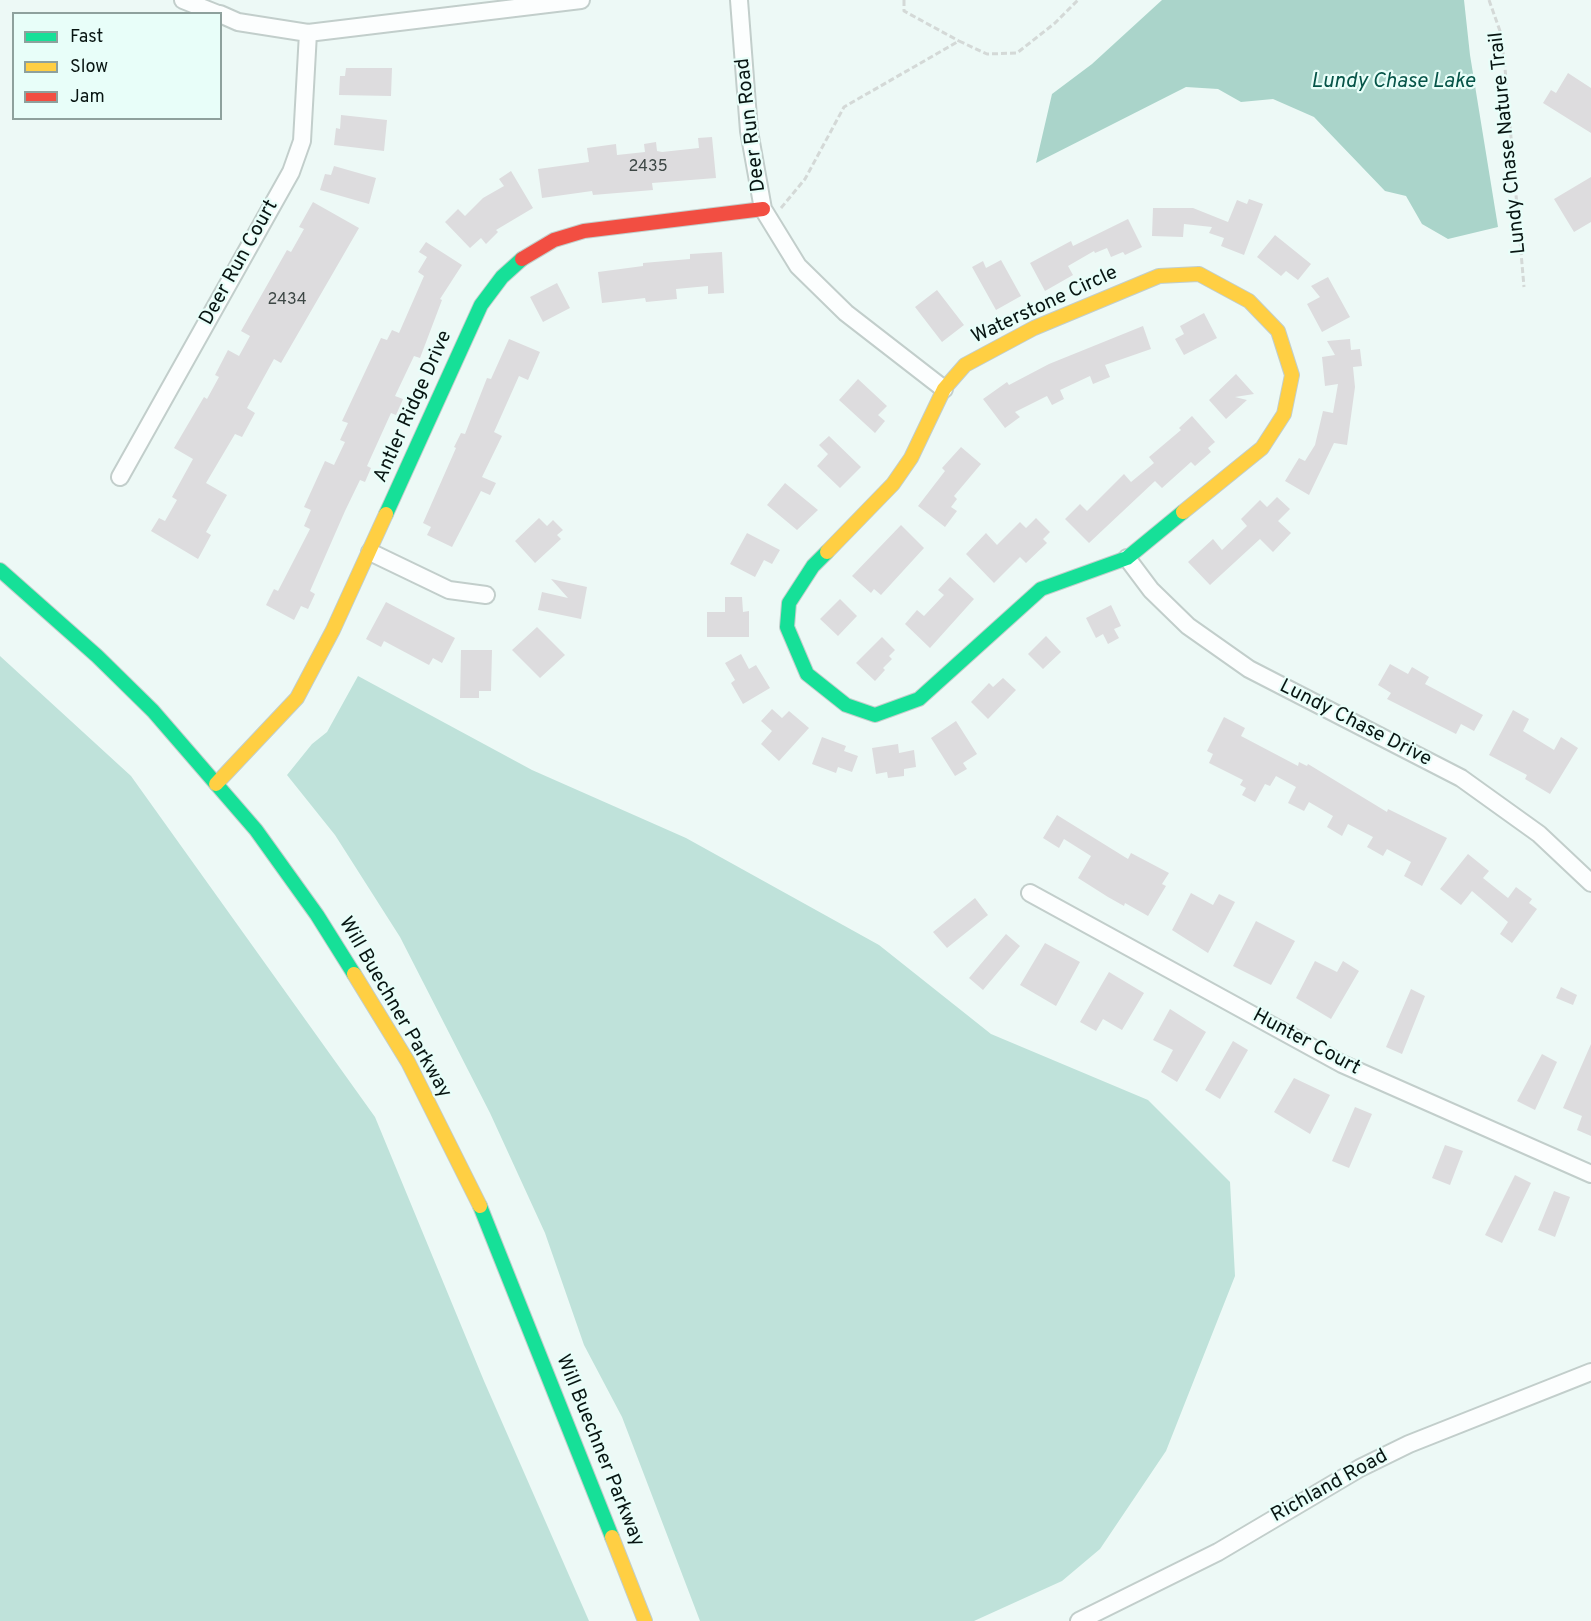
<!DOCTYPE html>
<style>
body{margin:0}
#map{position:relative;width:1591px;height:1621px;overflow:hidden;background:#edf9f6;font-family:Overpass,sans-serif}
canvas{display:block}
.legend{position:absolute;left:12px;top:12px;width:210px;height:108px;box-sizing:border-box;background:#e8fef9;border:2px solid #8ea19d;margin:0;padding:8px 10px;list-style:none;font-size:18px;color:#081512}
.legend li{display:flex;align-items:center;gap:12px;height:30px}
.legend b{width:30px;border:2px solid #8ea19d}
</style>
<div id="map">
<canvas width="1591" height="1621"></canvas>
<ul class="legend">
<li><b style="height:8px;background:#16e098"></b>Fast</li>
<li><b style="height:8px;background:#ffcf43"></b>Slow</li>
<li><b style="height:8px;background:#f24e42"></b>Jam</li>
</ul>
</div>
<script>
const ctx = document.querySelector('canvas').getContext('2d');
ctx.lineJoin = 'round';
function fillPath(path, color) { ctx.fillStyle = color; ctx.fill(path, 'evenodd'); }
const shape = rows => new Path2D(rows.map(r => 'M' + r).join(''));
function strokePath(path, color, width, dash) { ctx.strokeStyle = color; ctx.lineWidth = width; ctx.lineCap = dash ? 'butt' : 'round'; ctx.setLineDash(dash || []); ctx.stroke(path); }
function drawText(font, color, halo, rows, align = 'center') {
  ctx.font = font + ' Overpass,sans-serif'; ctx.lineWidth = 4.5; ctx.setLineDash([]); ctx.textBaseline = 'middle'; ctx.strokeStyle = halo; ctx.fillStyle = color; for (const [text, x, y, turn = 0] of rows) {
    ctx.save(); ctx.translate(x, y); ctx.rotate((+turn || 0) * Math.PI / 180); ctx.textAlign = isNaN(turn) ? turn : align; if (halo) ctx.strokeText(text, 0, 0); ctx.fillText(text, 0, 0); ctx.restore();
  }
}
const forest = shape([
 [0,656,131,776,375,1117,484,1381,589,1621,0,1621],
 [358,676,532,770,686,838,879,945,991,1034,1148,1100,1230,1182,1235,1276,1166,1451,1100,1549,1062,1581,974,1621,700,1621,622,1417,584,1345,545,1233,490,1113,400,937,335,835,287,775,312,744,327,732]
]);
const water = shape([
 [1162,0,1464,0,1470,55,1498,227,1448,239,1422,224,1406,196,1385,191,1314,117,1273,99,1241,102,1218,89,1186,87,1036,163,1052,94,1092,64]
]);
const building = shape([
 [346,68,392,68,391,96,339,95,340,76,345,76],
 [1568,73,1591,88,1591,133,1543,103,1551,90,1556,93],
 [341,115,387,120,384,151,334,145,336,128,340,129],
 [712,137,716,178,652,183,653,190,593,195,592,191,542,198,538,169,589,162,587,148,616,144,617,155,645,152,644,144,656,142,657,151,662,152,699,148,698,138],
 [334,166,376,178,369,204,320,190,325,174,331,175],
 [511,171,533,208,496,230,498,232,486,244,481,238,470,248,445,222,458,209,465,216,483,198,504,186,499,179],
 [1591,177,1591,222,1574,232,1554,199],
 [1249,199,1263,204,1244,255,1221,246,1224,238,1209,233,1212,227,1184,224,1183,237,1152,236,1153,208,1193,208,1228,222,1237,200,1247,204],
 [313,202,359,228,281,363,274,359,247,408,255,413,242,437,235,434,206,483,227,495,206,532,211,535,198,559,151,531,159,518,165,521,177,500,172,497,193,459,174,448,204,397,207,399,219,377,215,375,228,350,239,356,250,336,241,331,287,250,291,252,304,229,299,227],
 [1128,219,1142,247,1125,255,1123,252,1111,257,1107,248,1095,253,1094,251,1068,266,1073,275,1045,291,1030,263,1071,241,1073,246],
 [1275,235,1311,264,1298,280,1286,271,1281,276,1257,257],
 [426,242,462,265,440,299,442,300,420,358,414,356,395,396,403,399,396,415,391,413,367,466,371,468,365,482,360,480,345,511,310,591,315,594,308,609,301,606,294,620,266,605,274,589,278,591,310,529,304,526,311,510,304,507,325,461,334,465,345,442,340,440,348,423,342,421,381,338,387,340,392,330,399,333,424,276,418,272,427,257,419,252],
 [722,252,724,293,708,294,708,286,676,289,677,299,646,302,645,298,602,303,598,272,643,266,643,263,690,259,690,254],
 [1001,260,1021,296,996,310,972,267,983,261,986,268],
 [1328,277,1350,317,1322,332,1307,304,1320,297,1311,286],
 [557,283,570,308,543,322,530,297],
 [937,290,964,325,942,342,915,307],
 [1204,313,1217,338,1184,355,1175,339,1184,334,1180,326],
 [1143,326,1151,349,1105,365,1110,377,1093,384,1090,376,1060,390,1064,399,1052,405,1047,396,1015,412,1020,417,1005,428,983,399,1007,382,1009,385,1049,364],
 [509,339,540,352,528,380,519,376,494,432,502,436,482,477,496,483,490,495,481,491,452,547,427,535,431,527,423,523,456,448,454,447,461,433,465,434,487,378,491,379],
 [1350,339,1351,350,1360,349,1362,366,1353,367,1355,387,1347,445,1334,443,1309,495,1285,481,1299,458,1305,461,1315,445,1323,411,1333,413,1338,384,1325,386,1322,357,1335,355,1327,341],
 [1236,374,1254,394,1235,397,1247,400,1226,419,1209,400],
 [858,379,887,406,878,415,885,421,875,433,839,400],
 [1192,416,1215,442,1208,448,1211,452,1195,466,1191,462,1162,488,1155,481,1089,543,1065,519,1080,504,1087,511,1124,474,1131,482,1154,463,1149,457,1181,430,1179,428],
 [829,436,861,467,840,488,817,466,828,454,819,445],
 [961,447,981,464,954,496,957,499,951,507,957,511,945,527,918,506,945,471,942,468],
 [785,483,818,510,797,530,767,505],
 [1277,497,1290,509,1278,521,1291,533,1273,552,1260,539,1210,585,1188,562,1213,539,1222,550,1247,526,1241,519,1260,500,1267,507],
 [539,518,547,526,553,520,563,530,557,535,561,539,535,563,515,541],
 [1036,518,1050,532,1043,539,1047,543,1026,563,1020,557,994,583,966,554,986,533,997,545,1020,522,1026,528],
 [901,525,924,548,881,595,874,589,871,593,852,576],
 [747,533,780,550,772,564,764,560,755,577,730,564],
 [950,577,974,599,930,648,905,624,917,610,924,616,944,595,938,590],
 [551,579,587,587,581,619,538,610,542,592,568,598],
 [725,597,742,597,743,612,749,611,749,637,707,637,707,612,725,612],
 [840,599,857,616,838,636,820,619],
 [386,602,455,638,442,663,433,658,429,665,384,641,381,647,366,639],
 [1111,605,1121,626,1114,629,1119,638,1108,644,1103,634,1096,638,1086,618],
 [537,627,565,655,540,678,512,650],
 [1046,636,1061,652,1043,669,1028,654],
 [882,637,895,650,889,656,892,659,883,668,885,670,875,681,856,663],
 [461,650,492,650,491,691,479,691,479,698,460,698],
 [741,654,749,669,756,665,770,688,743,704,731,683,735,680,725,663],
 [1390,664,1408,674,1412,667,1429,677,1425,684,1483,715,1474,731,1461,724,1456,734,1387,699,1391,693,1378,685],
 [1003,678,1016,690,988,719,971,702,989,683,993,687],
 [772,709,782,718,789,711,809,728,779,761,761,744,772,731,761,721],
 [1513,710,1529,719,1523,731,1554,750,1561,737,1578,748,1550,794,1525,779,1527,775,1489,755],
 [1224,717,1245,728,1241,736,1298,766,1299,762,1307,766,1308,764,1387,812,1388,809,1447,838,1422,886,1404,876,1411,862,1387,849,1383,856,1367,847,1373,837,1348,824,1342,836,1327,827,1333,816,1309,802,1304,811,1288,803,1296,787,1276,776,1270,786,1265,784,1255,802,1242,795,1246,788,1240,785,1243,780,1209,763,1213,754,1207,751],
 [956,721,977,754,963,763,967,769,955,776,931,738],
 [822,737,846,746,844,751,858,756,852,772,838,767,836,773,812,764],
 [898,744,899,753,914,750,916,767,904,769,904,776,888,778,887,772,876,774,872,748],
 [1057,815,1128,859,1131,853,1169,873,1162,884,1166,886,1148,916,1125,903,1124,906,1108,897,1078,878,1091,856,1064,839,1059,848,1043,838],
 [1468,854,1489,871,1483,878,1508,898,1516,887,1532,899,1529,903,1537,909,1512,943,1500,934,1508,922,1472,891,1461,905,1440,889],
 [1191,893,1213,905,1219,894,1235,902,1208,953,1172,930],
 [975,898,988,915,947,948,933,932],
 [1256,921,1295,941,1271,985,1233,966],
 [1006,934,1020,946,983,990,969,978],
 [1045,943,1080,962,1056,1006,1020,985],
 [1315,961,1337,972,1343,961,1359,971,1331,1019,1296,998],
 [1109,972,1144,993,1122,1030,1103,1019,1096,1031,1080,1022],
 [1561,987,1577,995,1573,1005,1556,998],
 [1411,989,1425,996,1402,1054,1386,1047],
 [1170,1009,1206,1032,1177,1082,1161,1072,1173,1050,1153,1040],
 [1233,1041,1248,1050,1220,1099,1205,1090],
 [1591,1044,1591,1136,1577,1130,1582,1116,1563,1108],
 [1542,1054,1557,1062,1535,1110,1517,1101],
 [1294,1078,1330,1095,1310,1134,1274,1112],
 [1355,1107,1372,1114,1349,1168,1332,1161],
 [1445,1145,1463,1151,1450,1185,1432,1178],
 [1515,1175,1531,1183,1502,1243,1485,1235],
 [1554,1191,1570,1197,1555,1237,1538,1230]
]);
const path = shape([
 [904,0,904,11,959,41],
 [1489,0,1500,31,1505,68,1524,287],
 [781,208,805,179,844,107,959,41,987,54,1017,53,1055,23,1078,0]
]);
const street = shape([
 [183,0,218,14],
 [739,0,749,131,763,209,798,266,846,313,944,389],
 [220,14,238,22,308,33,581,0],
 [120,477,291,172,302,141,308,33],
 [370,552,449,590,486,595],
 [1127,558,1151,590,1188,626,1249,669,1461,778,1539,834,1591,883],
 [1030,893,1342,1064,1591,1174],
 [1079,1621,1218,1552,1360,1468,1409,1444,1591,1372]
]);
const fast = shape([
 [386,514,481,305,502,277,522,259],
 [827,552,813,566,789,603,787,627,807,674,846,705,875,715,919,699,1041,589,1127,558,1183,512],
 [0,570,97,656,153,711,256,830,317,915,354,974],
 [480,1206,612,1537]
]);
const slow = shape([
 [1183,512,1262,448,1284,414,1292,375,1278,331,1249,301,1199,274],
 [827,552,893,484,911,458,944,389,965,365,1034,328,1159,276,1199,274],
 [216,784,297,698,333,630,386,514],
 [354,974,408,1062,480,1206],
 [612,1537,645,1621]
]);
const jam = shape([
 [522,259,554,240,584,231,763,209]
]);
const numberNames = [
 ["2435",648,168],
 ["2434",287,301]
];
const streetNames = [
 ["Deer Run Road",752,125,-97],
 ["Lundy Chase Nature Trail",1509,143,-96],
 ["Deer Run Court",240,263,-61],
 ["Waterstone Circle",1045,306,-25],
 ["Antler Ridge Drive",414,407,-66],
 ["Lundy Chase Drive",1355,724,27],
 ["Will Buechner Parkway",394,1008,60],
 ["Hunter Court",1306,1043,28],
 ["Will Buechner Parkway",599,1451,68],
 ["Richland Road",1330,1487,-29]
];
const waterNames = [
 ["Lundy Chase Lake",1393,83]
];
fillPath(forest, '#bfe2da');
fillPath(water, '#aad4ca');
fillPath(building, '#dddcde');
strokePath(street, '#c2cecb', 20);
strokePath(fast, '#c2cecb', 16);
strokePath(slow, '#c2cecb', 16);
strokePath(jam, '#c2cecb', 16);
strokePath(path, '#d4d9d7', 3, [6, 3]);
strokePath(street, '#fcfefe', 16);
strokePath(fast, '#16e098', 14);
strokePath(slow, '#ffcf43', 14);
strokePath(jam, '#f24e42', 14);
drawText('16px', '#3d4745', null, numberNames);
drawText('20px', '#081512', '#e8fef9', streetNames);
drawText('italic 21px', '#065448', '#e8fef9', waterNames);
</script>
